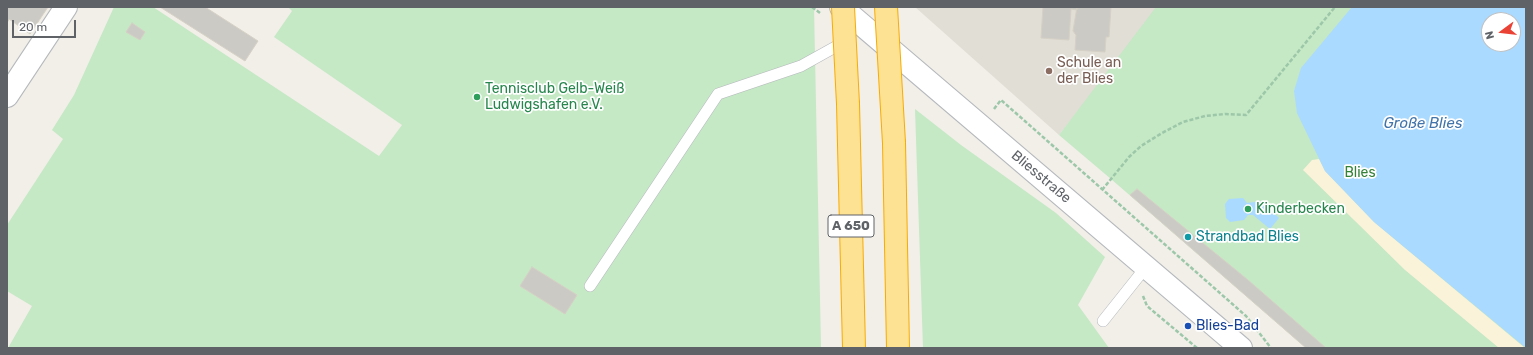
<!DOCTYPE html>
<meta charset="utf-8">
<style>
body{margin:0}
#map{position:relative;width:1533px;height:355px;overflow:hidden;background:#f1efe8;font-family:Rubik,sans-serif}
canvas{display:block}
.frame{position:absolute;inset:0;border:8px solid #5f6368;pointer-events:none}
.north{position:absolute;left:1481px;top:12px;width:40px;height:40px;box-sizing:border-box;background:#fff;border:1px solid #bfc1c3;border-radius:50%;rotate:255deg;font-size:11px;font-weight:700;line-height:16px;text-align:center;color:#5f6368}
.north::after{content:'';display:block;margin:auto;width:14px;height:18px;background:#ea4335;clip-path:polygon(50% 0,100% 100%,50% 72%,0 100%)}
.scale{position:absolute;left:12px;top:20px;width:64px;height:18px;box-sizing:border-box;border:2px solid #5f6368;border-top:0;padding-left:5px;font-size:12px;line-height:14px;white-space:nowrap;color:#5f6368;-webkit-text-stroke:3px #fff;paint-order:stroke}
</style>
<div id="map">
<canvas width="1533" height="355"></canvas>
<div class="frame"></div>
<div class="north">N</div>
<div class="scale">20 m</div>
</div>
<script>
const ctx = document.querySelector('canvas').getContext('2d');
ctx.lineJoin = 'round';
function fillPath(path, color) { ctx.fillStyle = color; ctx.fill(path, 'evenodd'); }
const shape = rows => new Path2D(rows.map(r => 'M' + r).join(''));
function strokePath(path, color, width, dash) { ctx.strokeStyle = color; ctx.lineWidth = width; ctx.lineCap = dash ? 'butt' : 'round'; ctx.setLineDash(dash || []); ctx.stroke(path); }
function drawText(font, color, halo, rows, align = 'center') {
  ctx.font = font + ' Rubik,sans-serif'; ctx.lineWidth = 3.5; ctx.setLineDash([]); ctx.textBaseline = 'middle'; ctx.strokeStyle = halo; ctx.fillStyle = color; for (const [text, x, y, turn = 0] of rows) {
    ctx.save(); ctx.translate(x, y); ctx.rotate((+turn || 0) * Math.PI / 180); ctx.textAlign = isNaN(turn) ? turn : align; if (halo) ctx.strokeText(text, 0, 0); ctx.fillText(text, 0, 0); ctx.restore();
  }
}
const education = shape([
 [915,7,1161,7,1059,135]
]);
const green = shape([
 [114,7,153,7,379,156,402,125,274,37,292,11,288,7,814,7,821,348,8,348,32,306,7,291,7,225,63,139,52,130,74,95],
 [1156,7,1526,7,1526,348,1306,348,1111,179,1059,135],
 [1489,20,1513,20,1513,44,1489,44],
 [915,109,961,145,1056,213,1105,257,1078,305,1109,348,923,348]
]);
const sand = shape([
 [1319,159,1325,171,1374,222,1525,348,1499,348,1405,270,1303,170,1312,160]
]);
const water = shape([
 [1352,7,1526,7,1526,348,1374,222,1325,171,1297,113,1294,91,1301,68],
 [1489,20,1513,20,1513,44,1489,44],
 [1243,198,1247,203,1262,201,1279,218,1270,229,1253,215,1248,215,1244,220,1230,222,1226,218,1225,204,1229,199]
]);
const building = shape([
 [8,7,48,7,30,34,9,19,7,23,7,9,8,7],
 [160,7,205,7,258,41,245,61,160,7],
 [1043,7,1077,7,1077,10,1071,9,1069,40,1041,38,1043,7],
 [1077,7,1111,7,1109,37,1106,37,1105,52,1075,50,1076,35,1073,31,1077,7],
 [132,23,145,32,140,40,126,32,132,23],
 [1137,189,1248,280,1326,348,1306,348,1130,195,1137,189],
 [532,267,577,295,565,314,520,286,532,267]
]);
const path = shape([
 [812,7,820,13],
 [994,109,1001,100,1246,316,1271,348],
 [1102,190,1129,157,1141,146,1162,133,1183,122,1205,116,1225,114,1246,115,1335,7],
 [1143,296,1147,306,1197,348]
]);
const service = shape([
 [590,286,718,94,801,66,846,41],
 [1103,321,1146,267]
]);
const minor = shape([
 [841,7,1241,348],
 [7,96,66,7]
]);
const motorway = shape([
 [848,104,854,348],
 [894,143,898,348]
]);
const motorwayBridge = shape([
 [843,7,848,104],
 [886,7,894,143]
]);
const markers = [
 [1049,71,4,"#8d6e63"],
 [477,97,4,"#2e9e5b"],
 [1248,209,4,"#2e9e5b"],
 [1188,237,4,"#0f9aa8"],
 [1188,326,4,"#1a4fb4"]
];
const shields = [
 [851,226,46]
];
const shieldNames = [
 ["A 650",851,226]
];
const educationNames = [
 ["Schule an",1057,63],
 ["der Blies",1057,79]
];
const leisureNames = [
 ["Tennisclub Gelb-Weiß",485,89],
 ["Ludwigshafen e.V.",485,105],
 ["Kinderbecken",1256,209]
];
const parkNames = [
 ["Blies",1360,173]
];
const streetNames = [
 ["Bliesstraße",1041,177,40]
];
const cultureNames = [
 ["Strandbad Blies",1196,237]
];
const transitNames = [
 ["Blies-Bad",1196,326]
];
const waterNames = [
 ["Große Blies",1423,124]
];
fillPath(education, '#e1ded6');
fillPath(green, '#c5e8c5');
fillPath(sand, '#fbf3d9');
fillPath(water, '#aadaff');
fillPath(building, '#cccac5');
strokePath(building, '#d6d1c6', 1);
strokePath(service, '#b5b8bc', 12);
strokePath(minor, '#b5b8bc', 24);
strokePath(motorway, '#f9ab00', 24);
strokePath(path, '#9cc7a9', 2.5, [4, 2]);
strokePath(service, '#fff', 11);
strokePath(minor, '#fff', 22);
strokePath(motorway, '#fde293', 22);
strokePath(motorwayBridge, '#f9ab00', 24, []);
strokePath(motorwayBridge, '#fde293', 22);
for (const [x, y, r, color] of markers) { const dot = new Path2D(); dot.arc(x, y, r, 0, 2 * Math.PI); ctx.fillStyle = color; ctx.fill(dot); strokePath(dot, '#fff', 1.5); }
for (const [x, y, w] of shields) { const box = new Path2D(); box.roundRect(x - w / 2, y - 11, w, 22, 3); ctx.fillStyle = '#fff'; ctx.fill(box); strokePath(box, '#5f6368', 1); }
drawText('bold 13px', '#5f6368', null, shieldNames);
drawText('14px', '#785e54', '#fff', educationNames, 'left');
drawText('14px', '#27864d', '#fff', leisureNames, 'left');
drawText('14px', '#348238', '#fff', parkNames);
drawText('14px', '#5f6368', '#fff', streetNames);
drawText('14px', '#0d838f', '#fff', cultureNames, 'left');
drawText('14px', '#164399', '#fff', transitNames, 'left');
drawText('italic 15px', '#4174aa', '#fff', waterNames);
</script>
